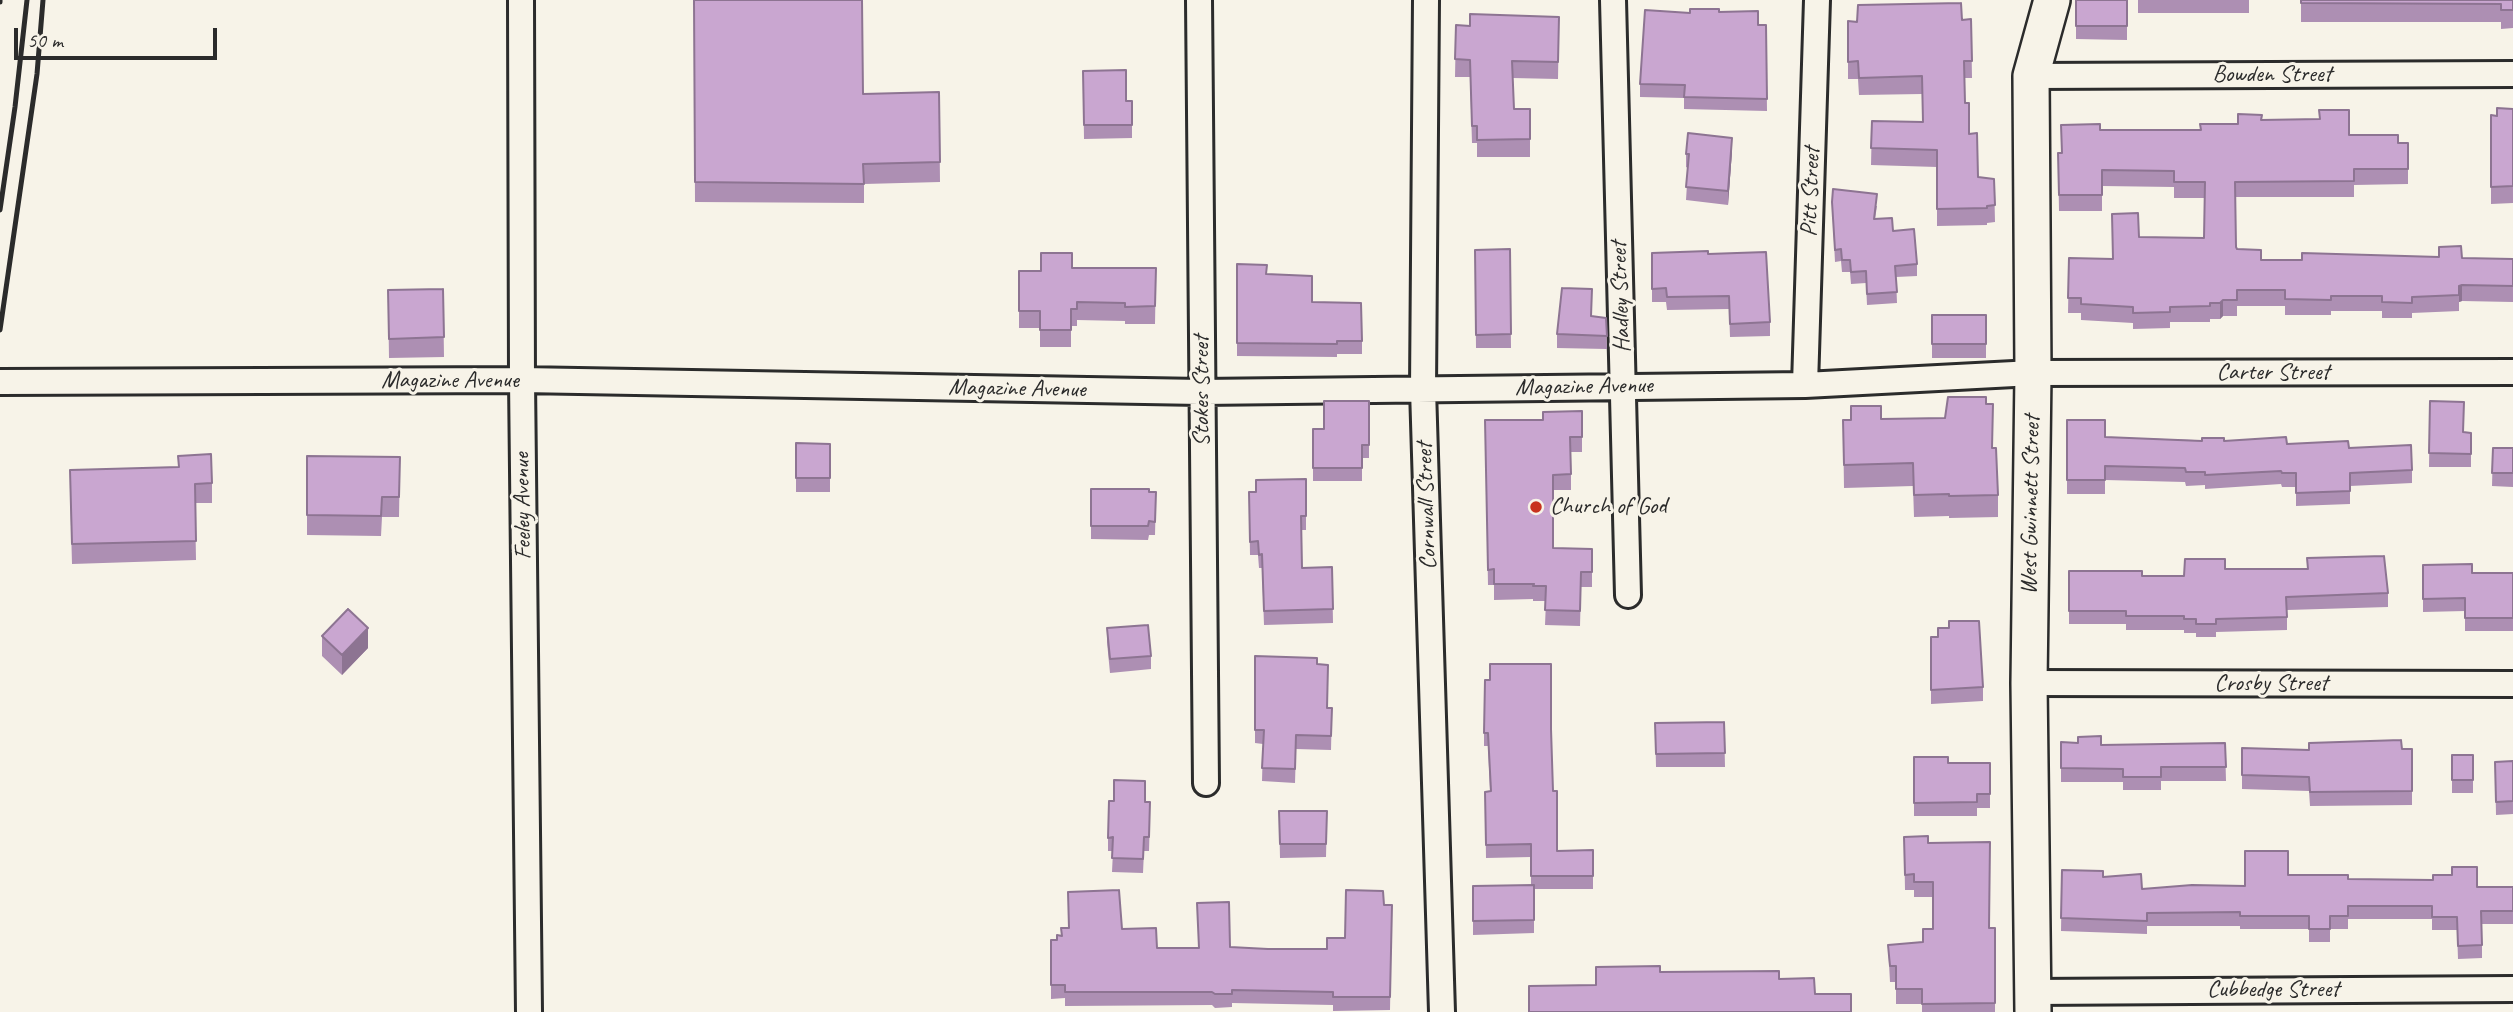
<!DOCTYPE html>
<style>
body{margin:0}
#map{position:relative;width:2513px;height:1012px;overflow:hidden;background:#f7f3e8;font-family:Caveat,sans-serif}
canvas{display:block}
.scale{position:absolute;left:14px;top:28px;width:203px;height:32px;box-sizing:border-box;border:4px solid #2b2b2b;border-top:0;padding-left:9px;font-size:21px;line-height:24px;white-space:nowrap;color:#2b2b2b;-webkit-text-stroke:5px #f7f3e8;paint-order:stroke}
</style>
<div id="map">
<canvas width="2513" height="1012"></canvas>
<div class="scale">50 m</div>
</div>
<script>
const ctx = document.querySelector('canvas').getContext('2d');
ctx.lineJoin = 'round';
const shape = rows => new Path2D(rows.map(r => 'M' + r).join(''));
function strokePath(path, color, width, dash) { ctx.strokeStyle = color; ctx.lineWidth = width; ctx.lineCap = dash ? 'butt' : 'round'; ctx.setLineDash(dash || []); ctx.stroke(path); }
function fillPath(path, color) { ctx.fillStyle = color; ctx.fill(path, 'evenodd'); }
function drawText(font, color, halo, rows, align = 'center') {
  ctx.font = font + ' Caveat,sans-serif'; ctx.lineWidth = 6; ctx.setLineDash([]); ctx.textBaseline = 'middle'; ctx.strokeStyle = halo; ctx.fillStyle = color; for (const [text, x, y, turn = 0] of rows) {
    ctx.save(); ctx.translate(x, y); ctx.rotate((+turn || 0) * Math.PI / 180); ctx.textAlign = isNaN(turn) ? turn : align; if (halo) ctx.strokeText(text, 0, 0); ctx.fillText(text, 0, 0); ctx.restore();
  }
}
const street = shape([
 [521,0,522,380,529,1012],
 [1199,0,1206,783],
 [1426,0,1423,389,1442,1012],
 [1613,0,1628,595],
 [2031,76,2513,74],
 [0,382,522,380,1201,392,1805,385,2033,373,2513,372],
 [1805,385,1817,0],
 [2029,683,2513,684],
 [2032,992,2513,989]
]);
const secondary = shape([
 [2033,1012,2029,683,2033,373,2031,76,2052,0]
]);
const rail = shape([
 [0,2,0,0],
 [0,210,15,107,27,0],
 [0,330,37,74,43,0]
]);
const wall = shape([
 [694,0,863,94,939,92,940,182,864,184,864,203,695,202],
 [2076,0,2127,0,2127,40,2076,39],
 [2138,0,2249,0,2249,13,2138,13],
 [2301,0,2513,0,2513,28,2501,29,2501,22,2301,22],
 [1719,12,1758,25,1766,25,1767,111,1684,109,1684,98,1640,97,1640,84],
 [1559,17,1558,79,1513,78,1514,109,1530,109,1530,157,1477,157,1477,143,1472,143,1470,77,1455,77,1456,25,1470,26],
 [1971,19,1972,78,1965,78,1965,103,1969,134,1978,177,1994,179,1995,222,1987,223,1987,225,1937,226,1937,167,1871,165,1872,121,1923,122,1922,94,1859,95,1858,79,1848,79,1848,21],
 [1083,71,1126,101,1132,101,1132,138,1084,139],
 [2513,109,2513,203,2491,204,2491,115,2497,116],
 [2261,120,2398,143,2408,143,2408,184,2354,185,2354,197,2235,197,2236,247,2237,249,2261,260,2462,258,2513,259,2513,302,2462,301,2459,302,2459,311,2412,313,2412,318,2382,318,2382,311,2331,311,2331,315,2285,315,2285,306,2237,306,2237,316,2223,316,2220,319,2210,319,2210,322,2170,322,2170,328,2133,329,2133,323,2081,320,2081,313,2068,313,2069,258,2113,259,2139,237,2204,238,2205,198,2174,198,2174,187,2102,186,2102,211,2059,211,2058,153,2062,153,2100,130,2201,130],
 [1732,151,1728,205,1686,200,1688,168,1686,167,1686,154],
 [1832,202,1877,206,1875,219,1893,231,1917,264,1917,276,1896,277,1897,303,1867,305,1866,283,1851,284,1850,272,1842,272,1841,261,1835,262],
 [1510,249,1511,348,1476,348,1475,250],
 [1652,253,1708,254,1770,322,1770,336,1730,337,1729,309,1667,310,1666,302,1652,302],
 [1237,264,1266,274,1312,302,1362,341,1362,354,1337,354,1337,357,1237,356],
 [1072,268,1156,268,1155,324,1125,324,1125,321,1077,320,1077,326,1071,326,1071,347,1040,347,1040,328,1019,328,1019,271,1041,271],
 [443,289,444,357,389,358,388,290],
 [1932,315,1986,315,1986,358,1932,358],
 [1592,316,1606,318,1607,349,1557,348,1557,334],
 [1369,401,1369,458,1362,458,1362,481,1313,481,1313,429,1324,429],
 [2430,401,2463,432,2471,433,2471,467,2429,467],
 [1986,404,1992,448,1998,495,1998,517,1949,518,1949,516,1914,517,1913,486,1844,488,1843,420,1945,418],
 [1582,411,1582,452,1571,452,1571,490,1553,490,1553,548,1592,549,1592,587,1581,587,1580,626,1545,625,1546,601,1533,601,1533,599,1494,600,1494,585,1488,585,1485,420,1543,420],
 [2067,420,2105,437,2224,441,2349,448,2412,470,2412,483,2350,486,2350,504,2296,506,2296,487,2282,487,2281,484,2205,489,2205,485,2186,486,2185,482,2105,480,2105,494,2067,494],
 [796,443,830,444,830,492,796,492],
 [2493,448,2513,448,2513,487,2492,486],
 [307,456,400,457,399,517,382,517,381,536,307,535],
 [1306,479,1306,530,1301,530,1302,568,1332,567,1333,623,1264,625,1262,568,1259,568,1258,555,1250,555,1249,492,1256,492],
 [212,483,212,503,195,503,196,560,72,564,70,490],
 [1091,489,1156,492,1155,535,1149,535,1148,540,1091,539],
 [2423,565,2472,573,2513,573,2513,631,2465,631,2465,611,2423,612],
 [2225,569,2388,593,2388,607,2287,610,2287,630,2216,632,2216,637,2196,637,2196,633,2184,633,2184,630,2126,630,2126,624,2069,624,2069,571,2142,576,2184,576],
 [1107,628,1151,656,1151,669,1110,673,1107,642],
 [1938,628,1983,687,1983,701,1931,704,1931,637,1938,637],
 [322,636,368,648,342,675,322,656],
 [1255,656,1317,664,1327,708,1332,708,1331,750,1296,749,1295,783,1262,781,1263,744,1255,743],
 [1724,722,1725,767,1656,767,1655,723],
 [1551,729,1553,791,1557,851,1593,850,1593,889,1534,889,1534,933,1473,935,1473,886,1531,885,1531,857,1486,858,1485,792,1490,791,1488,746,1484,746,1484,733],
 [2061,742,2101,745,2225,743,2226,781,2161,781,2161,790,2123,790,2123,782,2061,782],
 [2242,748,2309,750,2412,749,2412,805,2310,806,2309,791,2242,789],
 [2452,755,2473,755,2473,793,2452,793],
 [1914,757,1948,763,1990,763,1990,808,1977,808,1977,816,1914,816],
 [2513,761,2513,814,2496,815,2495,762],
 [1145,802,1150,816,1149,851,1144,851,1143,873,1112,872,1113,851,1108,851,1108,838],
 [1279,811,1327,811,1326,857,1280,858],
 [1904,837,1928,843,1990,928,1995,928,1995,1012,1922,1012,1922,1004,1896,1004,1896,982,1890,982,1888,945,1923,943,1933,929,1933,897,1914,897,1914,890,1905,890],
 [2062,870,2103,877,2142,889,2245,886,2288,875,2477,887,2513,887,2513,924,2482,924,2482,958,2458,959,2457,930,2432,930,2432,919,2348,919,2348,929,2330,929,2330,942,2309,942,2309,929,2240,929,2240,926,2147,926,2147,934,2061,931],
 [1384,905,1392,905,1390,1010,1333,1011,1333,1005,1232,1003,1232,1007,1215,1008,1212,1005,1065,1006,1065,998,1051,999,1051,940,1057,940,1062,936,1122,929,1157,948,1230,947,1268,949,1327,949,1345,938]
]);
const shadedWall = shape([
 [1732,138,1732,151,1728,205,1728,191],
 [2462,285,2462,301,2459,302,2459,286],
 [2223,300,2223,316,2220,319,2220,303],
 [368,628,368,648,342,675,342,655]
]);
const building = shape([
 [694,0,862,0,863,94,939,92,940,162,863,164,864,184,695,182,694,0],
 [2076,0,2127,0,2127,26,2076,26,2076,0],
 [2301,0,2513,0,2513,10,2501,10,2501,4,2301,3,2301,0],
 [1961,3,1962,20,1971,19,1972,61,1964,61,1965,103,1969,103,1969,134,1977,133,1978,177,1994,179,1995,205,1987,206,1987,208,1937,209,1937,150,1871,148,1872,121,1923,122,1922,76,1859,78,1858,61,1848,62,1848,21,1857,22,1858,5,1961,3],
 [1690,9,1719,9,1719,12,1758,11,1758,25,1766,25,1767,99,1684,97,1685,85,1640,84,1645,10,1690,13,1690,9],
 [1470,14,1559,17,1558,62,1512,61,1514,109,1530,109,1530,139,1477,140,1477,126,1472,126,1470,60,1455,59,1456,25,1470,26,1470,14],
 [1126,70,1126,101,1132,101,1132,125,1084,125,1083,71,1126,70],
 [2497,108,2513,109,2513,186,2491,187,2491,115,2497,116,2497,108],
 [2319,110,2349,110,2349,135,2398,135,2398,143,2408,143,2408,169,2354,169,2354,181,2235,182,2236,247,2237,249,2261,250,2261,260,2302,260,2302,253,2439,257,2439,247,2461,246,2462,258,2513,259,2513,286,2462,285,2459,286,2459,295,2412,297,2412,303,2382,302,2382,296,2331,296,2331,300,2285,299,2285,290,2237,290,2237,300,2223,300,2220,303,2210,303,2210,306,2170,307,2170,312,2133,313,2133,307,2081,304,2081,298,2068,298,2069,258,2113,259,2112,214,2138,213,2139,237,2204,238,2205,182,2174,182,2174,171,2102,170,2102,195,2059,195,2058,153,2062,153,2061,125,2100,124,2100,130,2201,130,2200,124,2238,124,2238,114,2262,115,2261,120,2320,119,2319,110],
 [1688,133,1732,138,1728,191,1686,187,1689,154,1686,154,1688,133],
 [1833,189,1877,194,1874,219,1892,218,1893,231,1914,229,1917,264,1895,266,1897,292,1867,294,1866,271,1851,272,1850,260,1842,260,1841,249,1835,250,1832,202,1833,189],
 [1510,249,1511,334,1476,335,1475,250,1510,249],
 [1708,251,1708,254,1766,252,1770,322,1730,324,1729,296,1667,297,1666,288,1652,289,1652,253,1708,251],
 [1041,253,1072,253,1072,268,1156,268,1155,306,1125,307,1125,303,1077,302,1077,309,1071,309,1071,330,1040,330,1040,311,1019,311,1019,271,1041,271,1041,253],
 [1237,264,1267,265,1266,274,1312,276,1312,302,1361,303,1362,341,1337,341,1337,344,1237,343,1237,264],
 [1562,288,1592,289,1591,316,1606,318,1607,336,1557,334,1562,288],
 [443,289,444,337,389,339,388,290,443,289],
 [1932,315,1986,315,1986,344,1932,344,1932,315],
 [1948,397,1986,397,1986,404,1993,404,1992,448,1996,448,1998,495,1949,496,1949,494,1914,495,1913,463,1844,465,1843,420,1851,420,1851,406,1881,406,1881,419,1945,418,1948,397],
 [1324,401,1369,401,1369,445,1362,445,1362,468,1313,468,1313,429,1324,429,1324,401],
 [2430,401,2464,402,2463,432,2471,433,2471,454,2429,453,2430,401],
 [1582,411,1582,437,1570,437,1571,474,1553,475,1553,548,1592,549,1592,572,1581,572,1580,611,1545,610,1546,586,1533,586,1534,584,1494,584,1494,569,1488,570,1485,420,1543,420,1543,412,1582,411],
 [2067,420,2105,420,2105,437,2202,441,2202,438,2224,438,2224,441,2286,437,2287,444,2348,441,2349,448,2411,445,2412,470,2350,473,2350,491,2296,493,2296,473,2282,473,2281,471,2205,475,2205,472,2186,472,2185,468,2105,466,2105,480,2067,480,2067,420],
 [796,443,830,444,830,478,796,478,796,443],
 [2493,448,2513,448,2513,473,2492,473,2493,448],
 [211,454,212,483,195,484,196,541,72,544,70,470,179,467,178,456,211,454],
 [307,456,400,457,399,497,382,497,381,516,307,515,307,456],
 [1306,479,1306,516,1301,516,1302,568,1332,567,1333,609,1264,611,1262,554,1259,555,1258,541,1250,542,1249,492,1256,492,1256,480,1306,479],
 [1091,489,1149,489,1149,492,1156,492,1155,522,1149,521,1148,526,1091,526,1091,489],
 [2384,556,2388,593,2286,597,2287,617,2216,619,2216,624,2196,624,2196,619,2184,619,2184,616,2126,616,2126,611,2069,611,2069,571,2142,571,2142,576,2184,576,2185,559,2225,559,2225,569,2308,569,2307,558,2384,556],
 [2472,564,2472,573,2513,573,2513,618,2465,618,2465,598,2423,599,2423,565,2472,564],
 [348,609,368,628,342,655,322,636,348,609],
 [1949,621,1979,621,1983,687,1931,690,1931,637,1938,637,1938,628,1949,628,1949,621],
 [1148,625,1151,656,1110,659,1107,628,1148,625],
 [1255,656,1317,658,1317,664,1328,665,1327,708,1332,708,1331,736,1296,735,1295,769,1262,768,1264,730,1255,730,1255,656],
 [1490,664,1551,664,1551,729,1553,791,1557,791,1557,851,1593,850,1593,876,1531,876,1531,844,1486,845,1485,792,1491,791,1488,733,1484,733,1485,680,1490,680,1490,664],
 [1724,722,1725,753,1656,754,1655,723,1724,722],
 [2101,736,2101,745,2225,743,2226,767,2161,767,2161,777,2123,777,2123,769,2061,768,2061,742,2078,743,2078,737,2101,736],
 [2401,740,2402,749,2412,749,2412,791,2310,792,2309,777,2242,775,2242,748,2309,750,2309,743,2401,740],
 [2452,755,2473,755,2473,780,2452,780,2452,755],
 [1914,757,1948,757,1948,763,1990,763,1990,794,1977,794,1977,802,1914,803,1914,757],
 [2513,761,2513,801,2496,802,2495,762,2513,761],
 [1114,780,1145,781,1145,802,1150,802,1149,837,1144,837,1143,859,1112,858,1113,837,1108,838,1109,801,1114,801,1114,780],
 [1279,811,1327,811,1326,844,1280,844,1279,811],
 [1928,836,1928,843,1990,842,1989,928,1995,928,1995,1003,1922,1004,1922,989,1896,989,1896,966,1890,966,1888,945,1923,942,1923,929,1933,929,1933,882,1914,882,1914,874,1905,875,1904,837,1928,836],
 [2245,851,2288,851,2288,875,2348,875,2348,879,2433,880,2433,875,2452,875,2452,867,2477,867,2477,887,2513,887,2513,911,2481,911,2482,945,2458,946,2457,917,2432,917,2432,906,2348,906,2348,916,2330,916,2330,929,2309,929,2309,916,2240,916,2240,912,2147,913,2147,921,2061,918,2062,870,2103,871,2103,877,2141,874,2142,889,2192,885,2245,886,2245,851],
 [1534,885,1534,920,1473,921,1473,886,1534,885],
 [1119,890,1122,929,1156,928,1157,948,1199,948,1197,903,1229,902,1230,947,1268,949,1327,949,1327,938,1345,938,1346,890,1383,891,1384,905,1392,905,1390,997,1333,997,1333,992,1232,990,1232,994,1215,994,1212,992,1065,992,1065,985,1051,985,1051,940,1057,940,1057,935,1062,936,1061,928,1069,928,1068,892,1119,890],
 [1660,966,1660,972,1779,971,1779,979,1814,978,1815,994,1851,994,1851,1012,1529,1012,1529,986,1596,985,1596,967,1660,966]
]);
const markers = [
 [1536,507,7,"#c8321e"]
];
const streetNames = [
 ["Bowden Street",2272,75],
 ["Pitt Street",1811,192,-88],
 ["Hadley Street",1621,297,-92],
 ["Carter Street",2273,373],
 ["Magazine Avenue",450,381],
 ["Magazine Avenue",1584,387,-1],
 ["Magazine Avenue",1017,389,1],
 ["Stokes Street",1202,391,-90],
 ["West Gwinnett Street",2031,505,-89],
 ["Feeley Avenue",523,506,-91],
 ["Cornwall Street",1427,506,-92],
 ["Crosby Street",2271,684],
 ["Cubbedge Street",2273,990]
];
const poiNames = [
 ["Church of God",1550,507]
];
strokePath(street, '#2b2b2b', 30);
strokePath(secondary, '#2b2b2b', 40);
strokePath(street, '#f7f3e8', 24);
strokePath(secondary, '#f7f3e8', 35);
strokePath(rail, '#2b2b2b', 5);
fillPath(wall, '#ad8fb3');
fillPath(shadedWall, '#8d7492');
fillPath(building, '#c9a6d0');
strokePath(building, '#8d7492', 2);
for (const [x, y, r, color] of markers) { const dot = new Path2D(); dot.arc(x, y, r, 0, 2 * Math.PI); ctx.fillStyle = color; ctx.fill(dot); strokePath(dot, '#f7f3e8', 2.5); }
drawText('24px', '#2b2b2b', '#f7f3e8', streetNames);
drawText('24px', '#2b2b2b', '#f7f3e8', poiNames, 'left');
</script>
